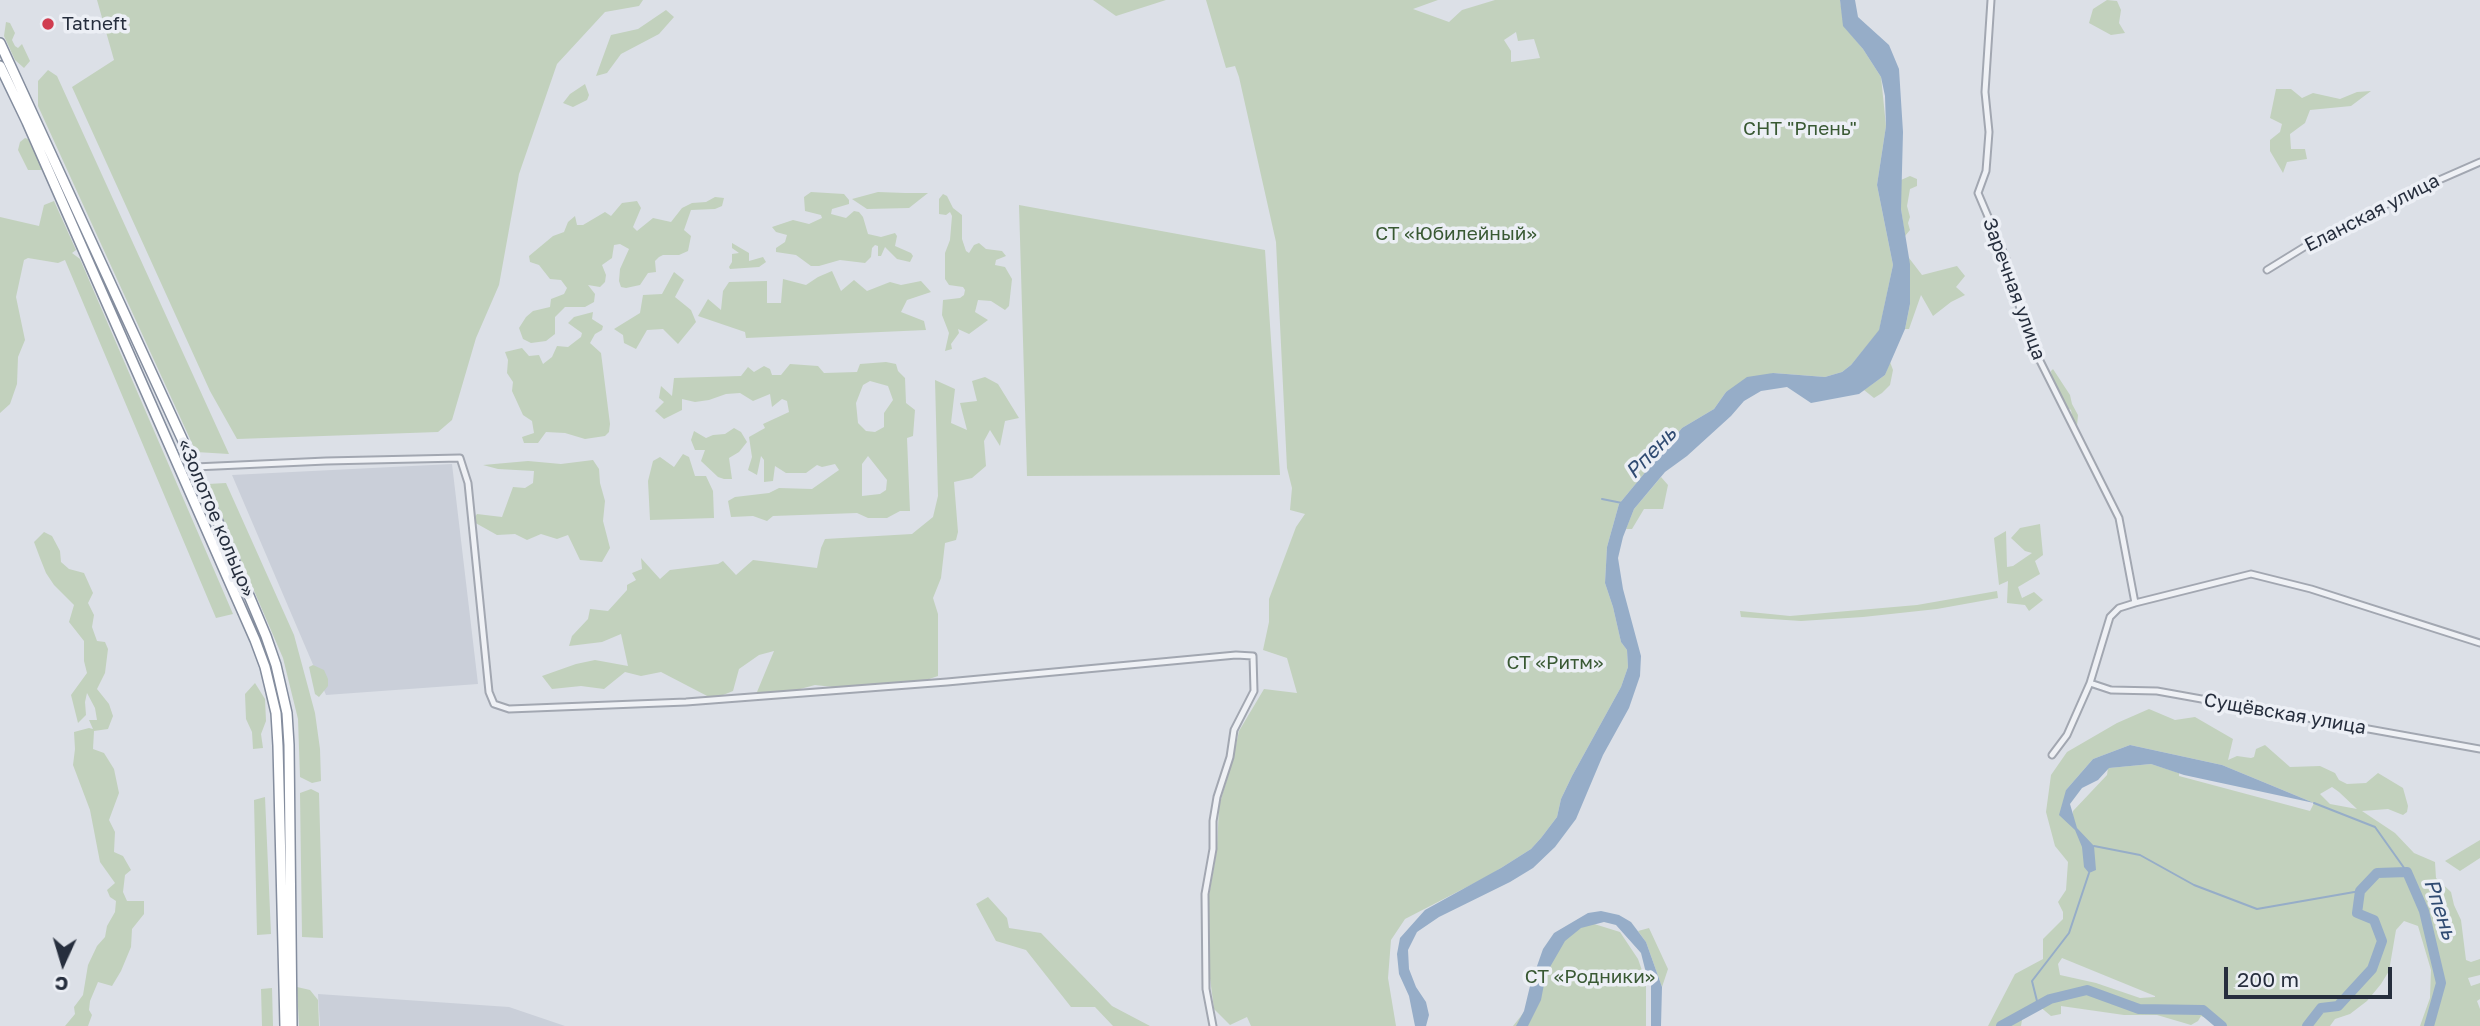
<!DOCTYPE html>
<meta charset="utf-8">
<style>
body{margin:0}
#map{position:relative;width:2480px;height:1026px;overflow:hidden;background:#dce0e7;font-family:"Golos Text",sans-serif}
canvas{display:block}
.north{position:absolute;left:28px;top:928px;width:70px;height:70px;-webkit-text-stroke:5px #eceff5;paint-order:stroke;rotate:184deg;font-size:19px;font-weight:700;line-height:28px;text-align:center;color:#262e3d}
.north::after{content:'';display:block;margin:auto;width:24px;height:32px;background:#262e3d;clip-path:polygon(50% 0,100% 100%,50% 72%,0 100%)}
.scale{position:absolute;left:2224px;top:967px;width:168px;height:32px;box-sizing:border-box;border:4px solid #262e3d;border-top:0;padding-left:9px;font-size:21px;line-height:24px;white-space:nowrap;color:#262e3d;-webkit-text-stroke:5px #eceff5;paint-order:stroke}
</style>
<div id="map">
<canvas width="2480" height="1026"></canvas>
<div class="north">С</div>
<div class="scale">200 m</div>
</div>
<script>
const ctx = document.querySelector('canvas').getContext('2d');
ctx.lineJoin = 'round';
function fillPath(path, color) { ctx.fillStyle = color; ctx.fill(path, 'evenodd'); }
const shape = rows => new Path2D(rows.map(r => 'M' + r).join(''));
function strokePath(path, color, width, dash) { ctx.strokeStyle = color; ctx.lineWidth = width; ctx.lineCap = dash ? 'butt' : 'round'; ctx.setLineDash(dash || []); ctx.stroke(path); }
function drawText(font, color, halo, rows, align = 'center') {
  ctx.font = font + ' "Golos Text",sans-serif'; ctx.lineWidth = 7; ctx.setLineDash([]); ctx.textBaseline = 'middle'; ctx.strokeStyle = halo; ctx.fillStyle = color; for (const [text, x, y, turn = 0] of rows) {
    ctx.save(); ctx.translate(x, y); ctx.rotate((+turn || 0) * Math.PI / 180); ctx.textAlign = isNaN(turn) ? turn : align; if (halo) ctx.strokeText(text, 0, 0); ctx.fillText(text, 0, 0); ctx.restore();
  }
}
const built = shape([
 [452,464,478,684,326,695,232,475],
 [318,994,509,1007,565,1026,320,1026]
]);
const green = shape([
 [97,0,643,0,639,6,605,12,557,64,519,174,499,285,476,338,452,420,438,432,237,439,210,391,72,87,114,60],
 [1093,0,1166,0,1116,16],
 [1206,0,1438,0,1413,9,1449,22,1462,10,1495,0,1840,0,1844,26,1863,49,1881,77,1886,126,1877,185,1893,265,1879,331,1851,365,1842,372,1825,377,1773,373,1726,392,1714,409,1682,428,1619,504,1607,547,1605,583,1613,607,1621,642,1627,650,1628,667,1621,687,1572,776,1561,799,1557,817,1541,838,1531,849,1490,875,1405,919,1391,940,1388,978,1396,1026,1251,1026,1247,1017,1230,1025,1214,1009,1208,963,1209,895,1217,850,1219,806,1233,759,1239,731,1264,689,1297,693,1287,658,1263,650,1269,622,1269,599,1296,527,1305,514,1290,510,1292,488,1287,468,1276,242,1239,77,1235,66,1226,68],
 [1516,32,1518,41,1534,39,1540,58,1511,62,1511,51,1504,40],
 [2107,0,2117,1,2121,10,2119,23,2125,33,2111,35,2089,23,2093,9],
 [666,10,674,17,659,34,621,54,607,73,596,76,611,35,638,29],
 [6,22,10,23,15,33,12,40,15,46,18,48,22,44,30,61,24,68,15,60,4,36],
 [48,70,57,76,229,454,196,452,38,106,38,81],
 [585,84,589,95,587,100,573,107,563,103,570,94],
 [2276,89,2291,89,2302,98,2313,93,2340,99,2357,92,2371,91,2351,106,2310,110,2305,123,2290,134,2291,149,2305,149,2307,159,2287,162,2283,173,2270,151,2270,140,2280,132,2282,124,2270,118],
 [25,138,28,139,42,168,41,170,28,170,18,150,20,142],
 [1910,176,1917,179,1917,186,1910,189,1907,206,1910,217,1908,223,1910,230,1905,236,1901,209,1901,180],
 [811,192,844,194,849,200,849,204,832,209,831,214,846,218,854,211,859,212,863,217,868,234,881,237,895,233,897,236,895,246,911,253,913,256,910,262,897,259,885,247,881,256,878,256,878,246,875,245,872,248,871,257,865,263,840,260,819,266,811,266,796,255,776,252,776,248,785,242,787,235,776,232,772,227,793,220,809,224,822,218,821,215,805,211,804,197],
 [878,192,905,193,928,193,909,208,867,209,852,199],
 [943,194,947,196,953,208,962,215,962,239,966,251,969,253,974,245,979,243,986,249,1002,251,1006,256,996,260,995,265,1005,267,1012,279,1009,306,1005,310,991,301,978,300,975,312,988,320,969,334,958,329,959,333,951,344,952,349,945,351,949,333,942,315,943,300,960,298,964,295,965,290,963,287,949,285,945,279,945,253,950,240,952,216,950,212,946,215,939,214,939,199],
 [715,197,724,198,722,206,715,209,691,210,684,230,691,236,688,251,679,255,663,255,659,257,655,261,656,272,648,273,640,285,626,288,621,287,619,281,620,269,629,249,620,244,614,245,612,258,602,265,606,275,605,282,600,287,588,285,595,294,594,302,585,307,565,307,555,317,555,334,546,341,531,343,523,339,519,328,526,317,533,311,550,307,551,299,564,294,567,288,561,280,550,279,539,265,530,262,529,256,553,236,564,232,568,222,575,216,577,225,583,225,605,212,611,216,622,203,637,201,641,208,633,227,637,231,653,218,671,222,682,208,692,203,706,202],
 [54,201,76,250,72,253,80,259,233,614,216,618,65,260,58,263,28,258,24,260,16,297,25,340,18,357,17,384,10,404,0,413,0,217,39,226,44,205],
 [1019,205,1265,250,1280,475,1027,476],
 [732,243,749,253,749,261,763,257,766,262,759,267,730,269,729,267,732,262,732,254,739,253,732,248],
 [1909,258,1922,275,1957,266,1965,276,1956,287,1965,295,1951,302,1933,316,1921,295,1909,329,1905,329,1910,304],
 [832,271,841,291,854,280,867,291,890,282,901,285,921,281,931,292,907,300,901,312,924,321,926,330,746,338,745,332,698,316,708,299,721,310,723,291,729,282,767,281,767,303,781,303,783,279,806,285,818,277],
 [674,272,684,280,675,297,691,310,696,322,678,344,663,329,647,330,636,349,624,343,623,335,614,329,640,313,643,295,662,294],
 [593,312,592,319,603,326,602,330,595,334,590,343,601,353,610,424,609,432,605,436,585,439,565,433,546,432,538,443,524,443,522,437,534,433,532,421,523,415,512,391,513,382,507,373,508,360,505,352,522,348,529,356,539,355,543,364,552,357,557,346,568,347,581,337,582,333,568,323,574,317],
 [886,362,896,364,898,371,905,378,906,403,915,410,913,436,907,438,910,511,900,511,887,518,868,518,857,513,773,516,767,521,753,516,731,517,728,501,735,497,769,493,779,488,812,489,839,470,835,464,822,467,817,465,806,473,786,473,775,466,773,481,764,482,764,460,761,456,757,475,748,470,752,457,749,437,765,428,763,424,789,412,787,401,782,399,772,407,770,394,753,401,740,393,726,394,709,400,695,402,682,399,682,410,664,419,655,411,664,402,659,398,661,386,672,396,674,378,741,376,748,367,754,372,764,366,770,369,772,375,781,375,790,364,818,366,824,373,857,372,860,364],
 [870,381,888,386,893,400,884,413,884,427,875,432,866,431,858,423,856,403,863,385],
 [868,456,887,480,886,490,880,494,862,496,862,464],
 [1890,362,1893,370,1890,385,1882,393,1874,398,1864,390,1885,375],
 [2053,369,2070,395,2072,404,2078,415,2077,426,2074,426,2071,410,2065,406,2052,379,2051,371],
 [985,377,998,384,1019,418,1005,421,1000,446,990,430,984,441,986,466,972,478,954,482,958,532,956,540,945,543,941,578,933,598,938,614,938,676,920,682,833,687,815,685,785,693,757,692,774,651,759,655,739,669,733,691,713,699,661,672,641,676,625,672,604,689,581,686,552,689,542,676,576,664,595,660,628,666,621,634,602,642,569,646,572,636,588,619,590,609,608,611,627,590,627,585,636,580,632,573,642,569,641,558,660,579,670,570,718,564,723,561,736,575,753,560,817,568,821,548,825,539,912,534,933,517,938,496,935,380,955,389,951,423,967,430,960,403,977,401,972,381],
 [734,428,741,432,747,442,739,452,729,458,732,479,724,479,718,477,701,461,705,450,695,450,691,440,694,431,706,438,713,435,725,434],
 [683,454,689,457,695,476,706,476,713,491,714,518,650,520,648,481,653,461,660,457,674,467],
 [593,460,599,469,600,483,605,501,603,521,610,548,602,562,580,560,568,535,557,539,541,534,527,540,515,534,497,535,472,521,477,514,502,517,513,487,525,488,533,483,534,471,498,469,483,465,528,461,561,464],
 [1661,477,1668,485,1663,509,1644,509,1632,529,1626,529,1634,509],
 [226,483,294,635,315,713,320,749,321,781,312,783,300,777,298,719,283,658,208,484],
 [2040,524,2043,555,2035,561,2040,574,2018,587,2022,598,2034,592,2043,600,2029,611,2025,605,2007,603,2008,581,1999,585,1994,538,2006,531,2007,567,2013,566,2032,553,2025,551,2011,538,2020,528],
 [44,532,52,536,60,551,61,562,69,569,84,573,93,593,88,603,94,615,92,627,97,641,105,642,108,649,105,673,97,689,109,704,113,716,108,729,94,731,93,749,104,753,114,769,119,793,109,820,115,832,114,852,123,856,131,870,125,875,123,892,127,901,144,901,144,914,132,929,131,947,121,971,112,986,98,982,90,1001,89,1010,92,1015,88,1026,65,1026,75,1014,74,1007,83,995,88,965,97,946,105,937,107,926,115,912,116,901,110,897,107,890,115,883,100,862,90,810,73,765,75,749,74,732,89,728,93,729,89,720,97,720,95,708,87,693,85,702,86,715,78,723,71,695,87,673,84,661,84,641,69,622,74,605,54,585,46,573,40,558,34,542],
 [1997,591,1998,598,1937,609,1863,617,1801,621,1741,617,1740,611,1790,616,1917,605],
 [313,665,324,670,328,679,328,686,319,697,315,694,309,667],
 [255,683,265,699,266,721,261,734,263,748,253,749,252,732,246,719,245,694],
 [2149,709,2175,720,2195,717,2233,739,2228,760,2237,756,2251,758,2254,757,2256,749,2265,745,2290,767,2320,766,2335,773,2339,780,2347,784,2366,783,2378,773,2403,788,2408,806,2407,812,2403,815,2388,809,2362,811,2395,833,2414,853,2435,862,2436,878,2451,892,2454,905,2461,920,2466,960,2471,962,2480,959,2480,975,2468,978,2471,986,2480,983,2480,999,2477,1001,2480,1009,2480,1026,2420,1026,2430,998,2431,970,2418,926,2404,921,2396,930,2389,971,2381,984,2367,1001,2350,1014,2335,1019,2330,1026,2226,1026,2201,1016,2198,1021,2191,1025,2157,1015,2124,1015,2061,1006,2061,1014,2051,1016,2038,1005,2023,1014,2021,1026,1988,1026,2015,974,2043,959,2043,939,2063,919,2063,912,2058,902,2066,890,2068,862,2055,846,2046,812,2051,775,2067,752,2117,723],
 [2130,745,2222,765,2314,803,2310,811,2179,776,2179,773,2151,764,2108,768,2107,775,2073,811,2072,826,2066,790,2093,759],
 [2332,787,2339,792,2357,809,2330,804,2320,794],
 [2062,958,2155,996,2155,997,2140,998,2096,983,2060,975,2058,964],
 [311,789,319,793,323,938,302,937,300,793],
 [265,797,271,934,257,935,254,800],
 [2480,840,2480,858,2460,871,2445,861],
 [988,897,1007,918,1009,928,1041,933,1112,1006,1150,1026,1113,1026,1095,1007,1071,1007,1026,950,996,941,976,904],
 [1591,923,1620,932,1638,959,1646,982,1646,1026,1513,1026,1525,1011,1549,941],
 [1649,928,1668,969,1662,987,1646,942,1638,931],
 [297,987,310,990,318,1000,319,1026,299,1026],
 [272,988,273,1026,262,1026,261,989]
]);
const water = shape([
 [1840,0,1855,0,1858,17,1889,45,1899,69,1903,132,1901,209,1910,264,1910,304,1905,329,1885,375,1859,394,1811,403,1787,387,1761,391,1744,401,1731,416,1687,456,1665,472,1634,509,1623,537,1618,558,1623,589,1641,656,1640,676,1629,708,1603,755,1576,819,1555,847,1533,868,1510,882,1439,917,1417,932,1408,950,1409,969,1416,987,1426,1002,1429,1015,1426,1026,1415,1026,1409,996,1399,974,1397,954,1400,938,1425,910,1501,868,1531,849,1541,838,1557,817,1561,799,1572,776,1621,687,1628,667,1627,650,1621,642,1613,607,1605,583,1607,547,1619,504,1682,428,1714,409,1726,392,1747,377,1773,373,1825,377,1842,372,1851,365,1879,330,1893,265,1877,185,1886,126,1885,96,1881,77,1863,49,1843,26],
 [2130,745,2222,765,2314,803,2184,775,2151,764,2109,768,2098,780,2082,788,2070,804,2077,828,2094,846,2096,870,2089,873,2084,867,2082,847,2075,830,2059,815,2066,790,2093,759],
 [1601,911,1619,915,1631,922,1646,942,1662,987,1661,1026,1651,1026,1651,981,1645,969,1641,953,1616,925,1604,922,1581,928,1565,941,1546,974,1541,1000,1528,1026,1516,1026,1524,1011,1530,986,1543,949,1554,933,1588,913]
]);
const stream = shape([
 [1602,499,1622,503],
 [2314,803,2375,827,2407,872],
 [2094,846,2140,855,2194,885,2257,909,2360,891],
 [2038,1005,2032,981,2069,933,2089,873]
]);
const river = shape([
 [2001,1026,2050,999,2087,990,2139,1009,2203,1010,2222,1026],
 [2307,1026,2321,1008,2338,1006,2372,969,2382,941,2374,920,2357,913,2360,891,2377,873,2407,872,2424,911,2441,983,2429,1026]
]);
const minor = shape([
 [1991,0,1985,92,1989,132,1986,171,1978,193,2006,259,2028,337,2119,518,2135,603],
 [2267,270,2314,241,2407,194,2480,162],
 [195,467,326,461,460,458,468,483,489,692,494,704,509,709,686,702,947,682,1236,655,1253,656,1254,691,1234,730,1230,757,1217,797,1213,821,1213,849,1205,894,1206,989,1213,1026],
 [2090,683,2111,690,2157,691,2480,749],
 [2052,755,2067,735,2090,683,2110,617,2119,608,2135,603,2251,574,2311,589,2480,643]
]);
const trunk = shape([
 [0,43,195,467,266,636,276,665,287,713,289,745,292,1026],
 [0,66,27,122,255,640,265,667,276,713,278,746,285,1026]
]);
const markers = [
 [48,24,7,"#d03d50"]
];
const poiNames = [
 ["Tatneft",62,24]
];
const parkNames = [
 ["СНТ \"Рпень\"",1800,129],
 ["СТ «Юбилейный»",1456,234],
 ["СТ «Ритм»",1555,663],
 ["СТ «Родники»",1590,977]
];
const streetNames = [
 ["Еланская улица",2372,213,-27],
 ["Заречная улица",2014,289,70],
 ["«Золотое кольцо»",216,518,67],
 ["Сущёвская улица",2285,714,10]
];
const waterNames = [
 ["Рпень",1651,453,-46],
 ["Рпень",2440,909,72]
];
fillPath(built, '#cacfd9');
fillPath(green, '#c2d1bd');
fillPath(water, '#96adc8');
strokePath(stream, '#96adc8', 2);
strokePath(river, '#96adc8', 10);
strokePath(minor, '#a2a7b1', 9);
strokePath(trunk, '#848d9e', 12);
strokePath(minor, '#eff1f5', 5);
strokePath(trunk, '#fff', 9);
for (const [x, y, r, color] of markers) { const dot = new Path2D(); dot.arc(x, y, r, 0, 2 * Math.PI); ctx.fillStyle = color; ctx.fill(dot); strokePath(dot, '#eceff5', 2.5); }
drawText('19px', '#262e3d', '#eceff5', poiNames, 'left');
drawText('19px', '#395933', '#eceff5', parkNames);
drawText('19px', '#262e3d', '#eceff5', streetNames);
drawText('italic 21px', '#304b72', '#eceff5', waterNames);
</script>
